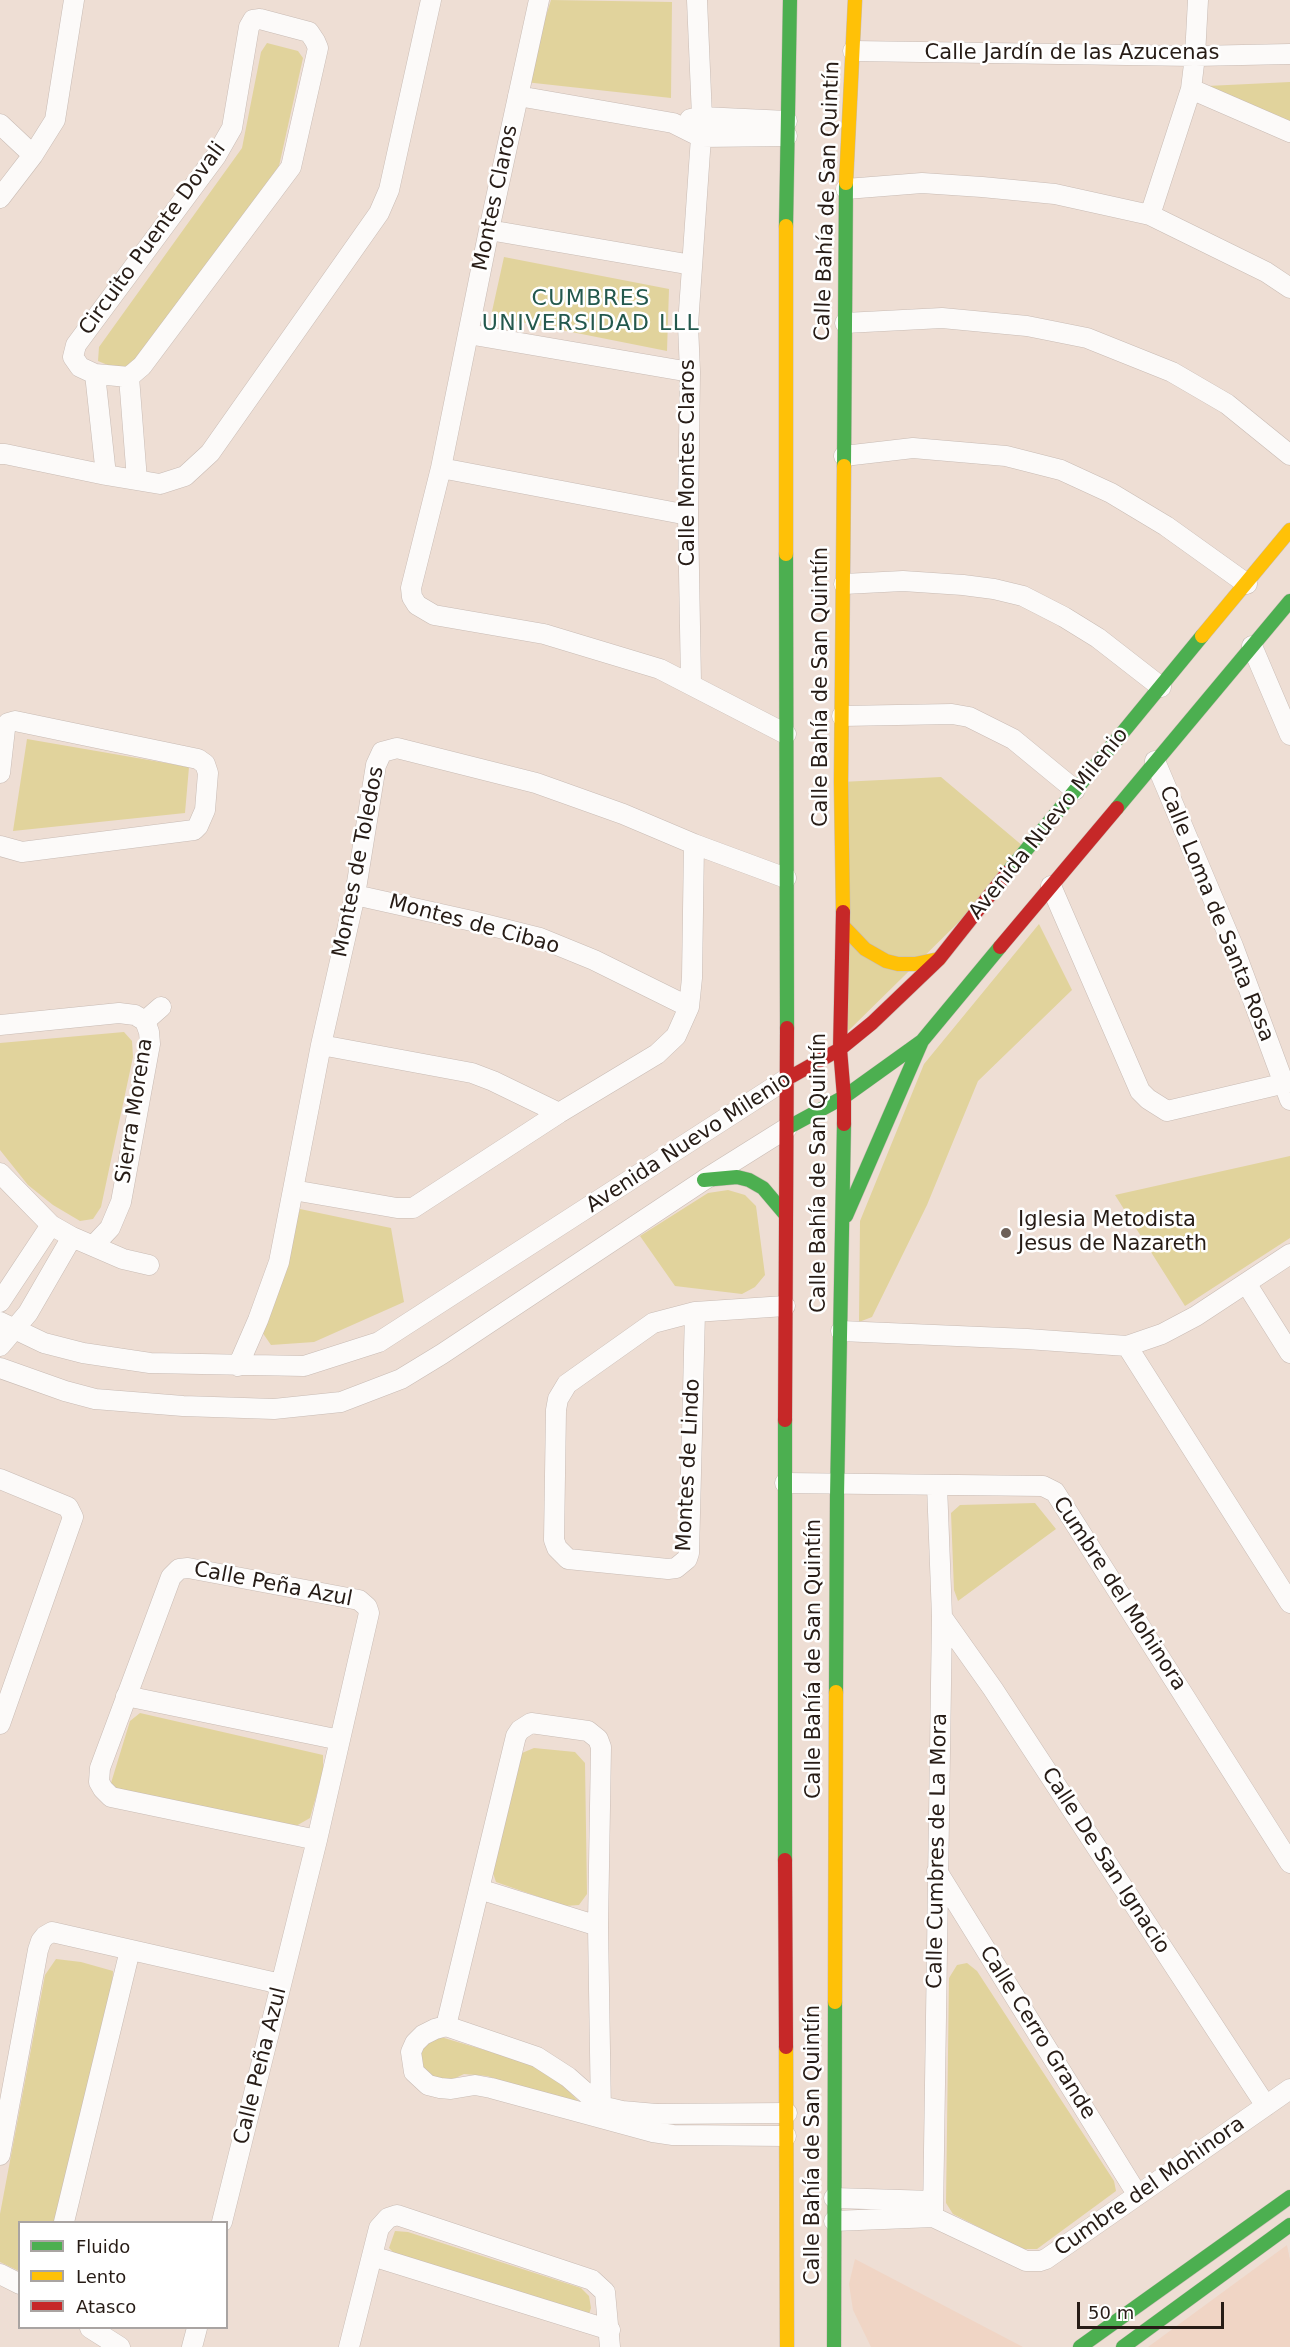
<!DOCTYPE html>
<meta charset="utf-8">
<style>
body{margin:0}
#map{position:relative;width:1290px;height:2347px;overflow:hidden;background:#eeded4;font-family:"DejaVu Sans",sans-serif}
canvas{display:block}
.legend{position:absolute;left:18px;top:2221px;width:210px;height:108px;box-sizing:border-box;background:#fff;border:2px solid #a9a4a2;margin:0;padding:8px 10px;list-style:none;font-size:18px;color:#271c16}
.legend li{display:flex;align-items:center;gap:12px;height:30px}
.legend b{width:30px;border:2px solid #a9a4a2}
.scale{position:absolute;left:1077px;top:2302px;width:147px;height:27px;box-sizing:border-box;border:3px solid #271c16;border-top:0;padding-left:8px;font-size:18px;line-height:21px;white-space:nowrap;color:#271c16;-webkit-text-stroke:4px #fff;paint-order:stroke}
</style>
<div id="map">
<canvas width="1290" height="2347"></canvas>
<ul class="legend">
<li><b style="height:8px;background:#4caf50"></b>Fluido</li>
<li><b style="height:8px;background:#ffc107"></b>Lento</li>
<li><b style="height:8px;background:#c62828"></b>Atasco</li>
</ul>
<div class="scale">50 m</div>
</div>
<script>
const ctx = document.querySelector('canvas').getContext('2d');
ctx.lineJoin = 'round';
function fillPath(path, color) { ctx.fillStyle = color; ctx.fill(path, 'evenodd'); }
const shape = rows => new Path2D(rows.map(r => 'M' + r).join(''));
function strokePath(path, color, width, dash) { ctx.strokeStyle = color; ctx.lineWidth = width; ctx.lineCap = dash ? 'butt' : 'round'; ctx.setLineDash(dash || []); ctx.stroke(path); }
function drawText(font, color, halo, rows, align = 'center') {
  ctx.font = font + ' "DejaVu Sans",sans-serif'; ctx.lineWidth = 5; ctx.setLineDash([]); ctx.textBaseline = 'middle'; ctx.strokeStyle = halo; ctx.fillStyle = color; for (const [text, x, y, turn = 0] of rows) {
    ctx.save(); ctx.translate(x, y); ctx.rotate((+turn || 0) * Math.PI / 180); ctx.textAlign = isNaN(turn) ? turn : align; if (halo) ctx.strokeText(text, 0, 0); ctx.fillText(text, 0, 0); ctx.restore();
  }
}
const built = shape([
 [1287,2245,1290,2260,1290,2347,1148,2347],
 [855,2259,1023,2347,871,2347,853,2310,849,2284]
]);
const green = shape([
 [551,0,672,2,671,98,525,82],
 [267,43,298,51,303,58,279,166,132,365,120,370,98,361,99,347,242,148,261,52],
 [1290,82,1290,126,1207,86],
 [504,257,669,289,667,351,491,316],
 [27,739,189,767,185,813,13,831],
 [941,777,1030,852,840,1039,841,782],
 [1039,924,1072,990,978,1081,927,1205,872,1317,859,1322,860,1221,924,1064],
 [124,1032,132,1041,133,1057,101,1207,93,1219,80,1221,53,1205,28,1185,0,1150,0,1043],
 [1290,1156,1290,1238,1185,1306,1115,1195],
 [728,1190,745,1195,756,1206,765,1275,755,1287,742,1294,675,1286,640,1236,708,1193],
 [300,1209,391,1228,404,1302,314,1342,271,1345,262,1332],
 [1035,1503,1056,1529,958,1601,954,1590,951,1513,960,1505],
 [140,1713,323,1755,323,1772,310,1818,296,1826,122,1793,111,1783,130,1721],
 [534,1748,575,1752,585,1763,587,1894,579,1905,565,1906,496,1882,493,1873,522,1753],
 [56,1959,81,1962,113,1971,112,1988,54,2222,20,2222,19,2271,0,2262,0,2214,45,1975],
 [967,1963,977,1971,1114,2181,1116,2191,1037,2249,1022,2249,953,2214,946,2203,949,1978,957,1965],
 [434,2035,525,2062,556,2078,580,2103,572,2104,487,2076,464,2074,447,2082,421,2071,419,2049],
 [395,2231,408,2232,581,2288,589,2296,591,2308,589,2314,396,2255,389,2248]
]);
const street = shape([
 [539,0,489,230,441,468,411,588,412,597,417,605,434,615,544,634,660,669,786,734],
 [697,0,702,117],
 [260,19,309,32,315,41,318,48,291,167,142,366,129,377,95,374,80,367,73,357,76,345,216,156,232,128,249,27,253,20,260,19],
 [853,51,1195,56,1290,54],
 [1191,89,1290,132],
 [518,96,673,123,701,137,787,136],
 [690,119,702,117,787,121],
 [0,124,33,155],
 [846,189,922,183,982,187,1055,194,1150,215,1266,272,1290,288],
 [0,198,33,155,55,120,74,0],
 [1150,215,1191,89,1195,56,1198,0],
 [489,230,692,265],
 [845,323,942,318,1027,326,1087,338,1172,372,1227,404,1290,455],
 [468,334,690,372],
 [95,374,106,475],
 [129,377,137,480],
 [0,454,5,454,106,475,160,484,185,476,210,453,379,213,389,190,431,0],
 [844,456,913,448,1006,456,1061,470,1111,493,1166,526,1247,584],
 [441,468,688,515],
 [844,584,903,581,963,585,994,589,1023,596,1064,617,1098,638,1161,687],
 [1252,646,1290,735],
 [691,683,688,515,690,372,688,325,701,137],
 [842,716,952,714,969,717,1013,739,1075,790],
 [1155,761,1233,946,1290,1100],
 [0,773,5,729,8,723,15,721,198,759,205,764,208,773,205,810,198,826,194,830,22,852,0,846],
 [1051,886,1140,1091,1148,1099,1167,1111,1290,1082],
 [355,895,472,921,540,938,594,960,689,1007],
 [145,1021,161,1007],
 [0,1025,119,1013,135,1015,145,1021,149,1032,150,1044,121,1202,110,1228,94,1245],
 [321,1045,472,1073,493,1081,559,1113],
 [0,1173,51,1225,72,1237,123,1259,149,1265],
 [293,1190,397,1208,413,1208,559,1113,657,1054,676,1036,689,1007,692,978,694,844],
 [1246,1283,1290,1353],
 [0,1302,51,1225],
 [695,1312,689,1553,687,1559,676,1568,668,1569,568,1559,557,1548,554,1540,556,1410,558,1399,567,1384,653,1323,695,1312,785,1306],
 [0,1322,44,1343,83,1353,150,1363,304,1366,379,1342,785,1080],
 [841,1331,1027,1339,1127,1346,1162,1334,1196,1316,1290,1254],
 [0,1346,28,1313,72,1237],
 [1127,1346,1290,1603],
 [238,1366,258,1320,279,1262,321,1045,355,895,376,765,382,752,397,748,536,783,623,814,694,844,786,878],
 [0,1368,65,1391,95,1399,183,1406,274,1409,341,1402,401,1379,442,1354,704,1180,787,1128],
 [0,1479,68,1507,73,1517,0,1724],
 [785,1483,1043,1486,1055,1492,1290,1863],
 [942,1617,993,1689,1266,2106],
 [126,1696,340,1740],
 [937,1871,1137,2194],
 [479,1889,598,1926],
 [446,2026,516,1736,520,1730,531,1723,588,1731,598,1739,601,1747,598,1926,601,2114],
 [786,2136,673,2135,653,2132,491,2088,475,2085,451,2089,440,2088,428,2085,414,2072,411,2052,415,2043,423,2035,435,2029,446,2026,537,2057,568,2077,601,2106,622,2111,656,2114,787,2113],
 [0,2155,38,1950,41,1941,45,1936,52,1932,281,1984],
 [834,2198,933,2201],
 [933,2217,942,1617,937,1485],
 [834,2221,933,2217,1026,2261,1040,2261,1046,2259,1290,2089],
 [64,2222,130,1950],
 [222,2222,317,1840,369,1613,367,1607,359,1600,188,1568,179,1569,171,1577,100,1768,99,1782,103,1789,111,1797,317,1840],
 [372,2256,610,2330],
 [0,2274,20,2284],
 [90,2328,120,2347],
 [192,2347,197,2328],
 [349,2347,379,2228,388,2218,397,2215,592,2280,605,2292,610,2347]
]);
const fast = shape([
 [786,226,790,0],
 [844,466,846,183],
 [786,554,787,1028],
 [1117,808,1290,601],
 [1008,872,1202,636],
 [787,1128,844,1097,922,1041,1000,947],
 [704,1180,737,1177,749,1180,763,1188,785,1214],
 [846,1216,922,1041],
 [785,1420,785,1860],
 [836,1692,837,1496,844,1124],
 [834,2347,835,2002],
 [1080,2347,1290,2197],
 [1123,2347,1290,2225]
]);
const slow = shape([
 [846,183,855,0],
 [786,226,786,554],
 [1202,636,1290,530],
 [843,912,841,782,844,466],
 [843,926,865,949,886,961,898,964,915,964,939,959],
 [835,2002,836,1692],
 [786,2047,787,2347]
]);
const jam = shape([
 [843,912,840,1049,844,1097,844,1124],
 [1000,947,1117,808],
 [785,1080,840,1049,872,1023,939,959,1008,872],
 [785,1420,787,1028],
 [785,1860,786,2047]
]);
const markers = [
 [1006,1233,6,"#6d6058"]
];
const streetNames = [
 ["Calle Jardín de las Azucenas",1072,54],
 ["Montes Claros",496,198,-78],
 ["Calle Bahía de San Quintín",828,201,-88],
 ["Circuito Puente Dovali",153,239,-54],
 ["Calle Montes Claros",689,463,-90],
 ["Calle Bahía de San Quintín",822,687,-90],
 ["Avenida Nuevo Milenio",1049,824,-51],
 ["Montes de Toledos",359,862,-79],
 ["Calle Loma de Santa Rosa",1216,914,68],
 ["Montes de Cibao",474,925,15],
 ["Sierra Morena",135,1111,-81],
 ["Avenida Nuevo Milenio",689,1143,-33],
 ["Calle Bahía de San Quintín",820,1173,-90],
 ["Montes de Lindo",689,1465,-87],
 ["Calle Peña Azul",273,1585,11],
 ["Cumbre del Mohinora",1119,1594,57],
 ["Calle Bahía de San Quintín",815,1659,-90],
 ["Calle Cumbres de La Mora",938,1851,-89],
 ["Calle De San Ignacio",1105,1861,57],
 ["Calle Cerro Grande",1037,2033,58],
 ["Calle Peña Azul",261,2066,-76],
 ["Calle Bahía de San Quintín",814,2145,-90],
 ["Cumbre del Mohinora",1150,2187,-35]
];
const poiNames = [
 ["Iglesia Metodista",1018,1221],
 ["Jesus de Nazareth",1018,1245]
];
const neighbourhoodNames = [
 ["CUMBRES",591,299],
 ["UNIVERSIDAD LLL",591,324]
];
fillPath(built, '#f0d5c5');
fillPath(green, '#e1d39c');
strokePath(street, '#c8bbb4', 21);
strokePath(fast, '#c8bbb4', 15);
strokePath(slow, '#c8bbb4', 15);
strokePath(jam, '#c8bbb4', 15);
strokePath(street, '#fcfaf9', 20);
strokePath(fast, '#4caf50', 14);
strokePath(slow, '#ffc107', 14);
strokePath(jam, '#c62828', 14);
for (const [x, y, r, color] of markers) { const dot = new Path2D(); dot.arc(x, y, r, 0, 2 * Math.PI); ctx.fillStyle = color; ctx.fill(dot); strokePath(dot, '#fff', 2); }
drawText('21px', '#271c16', '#fff', streetNames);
drawText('21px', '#271c16', '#fff', poiNames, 'left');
ctx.letterSpacing = '1.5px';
drawText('22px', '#23584d', '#fff', neighbourhoodNames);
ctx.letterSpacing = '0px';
</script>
